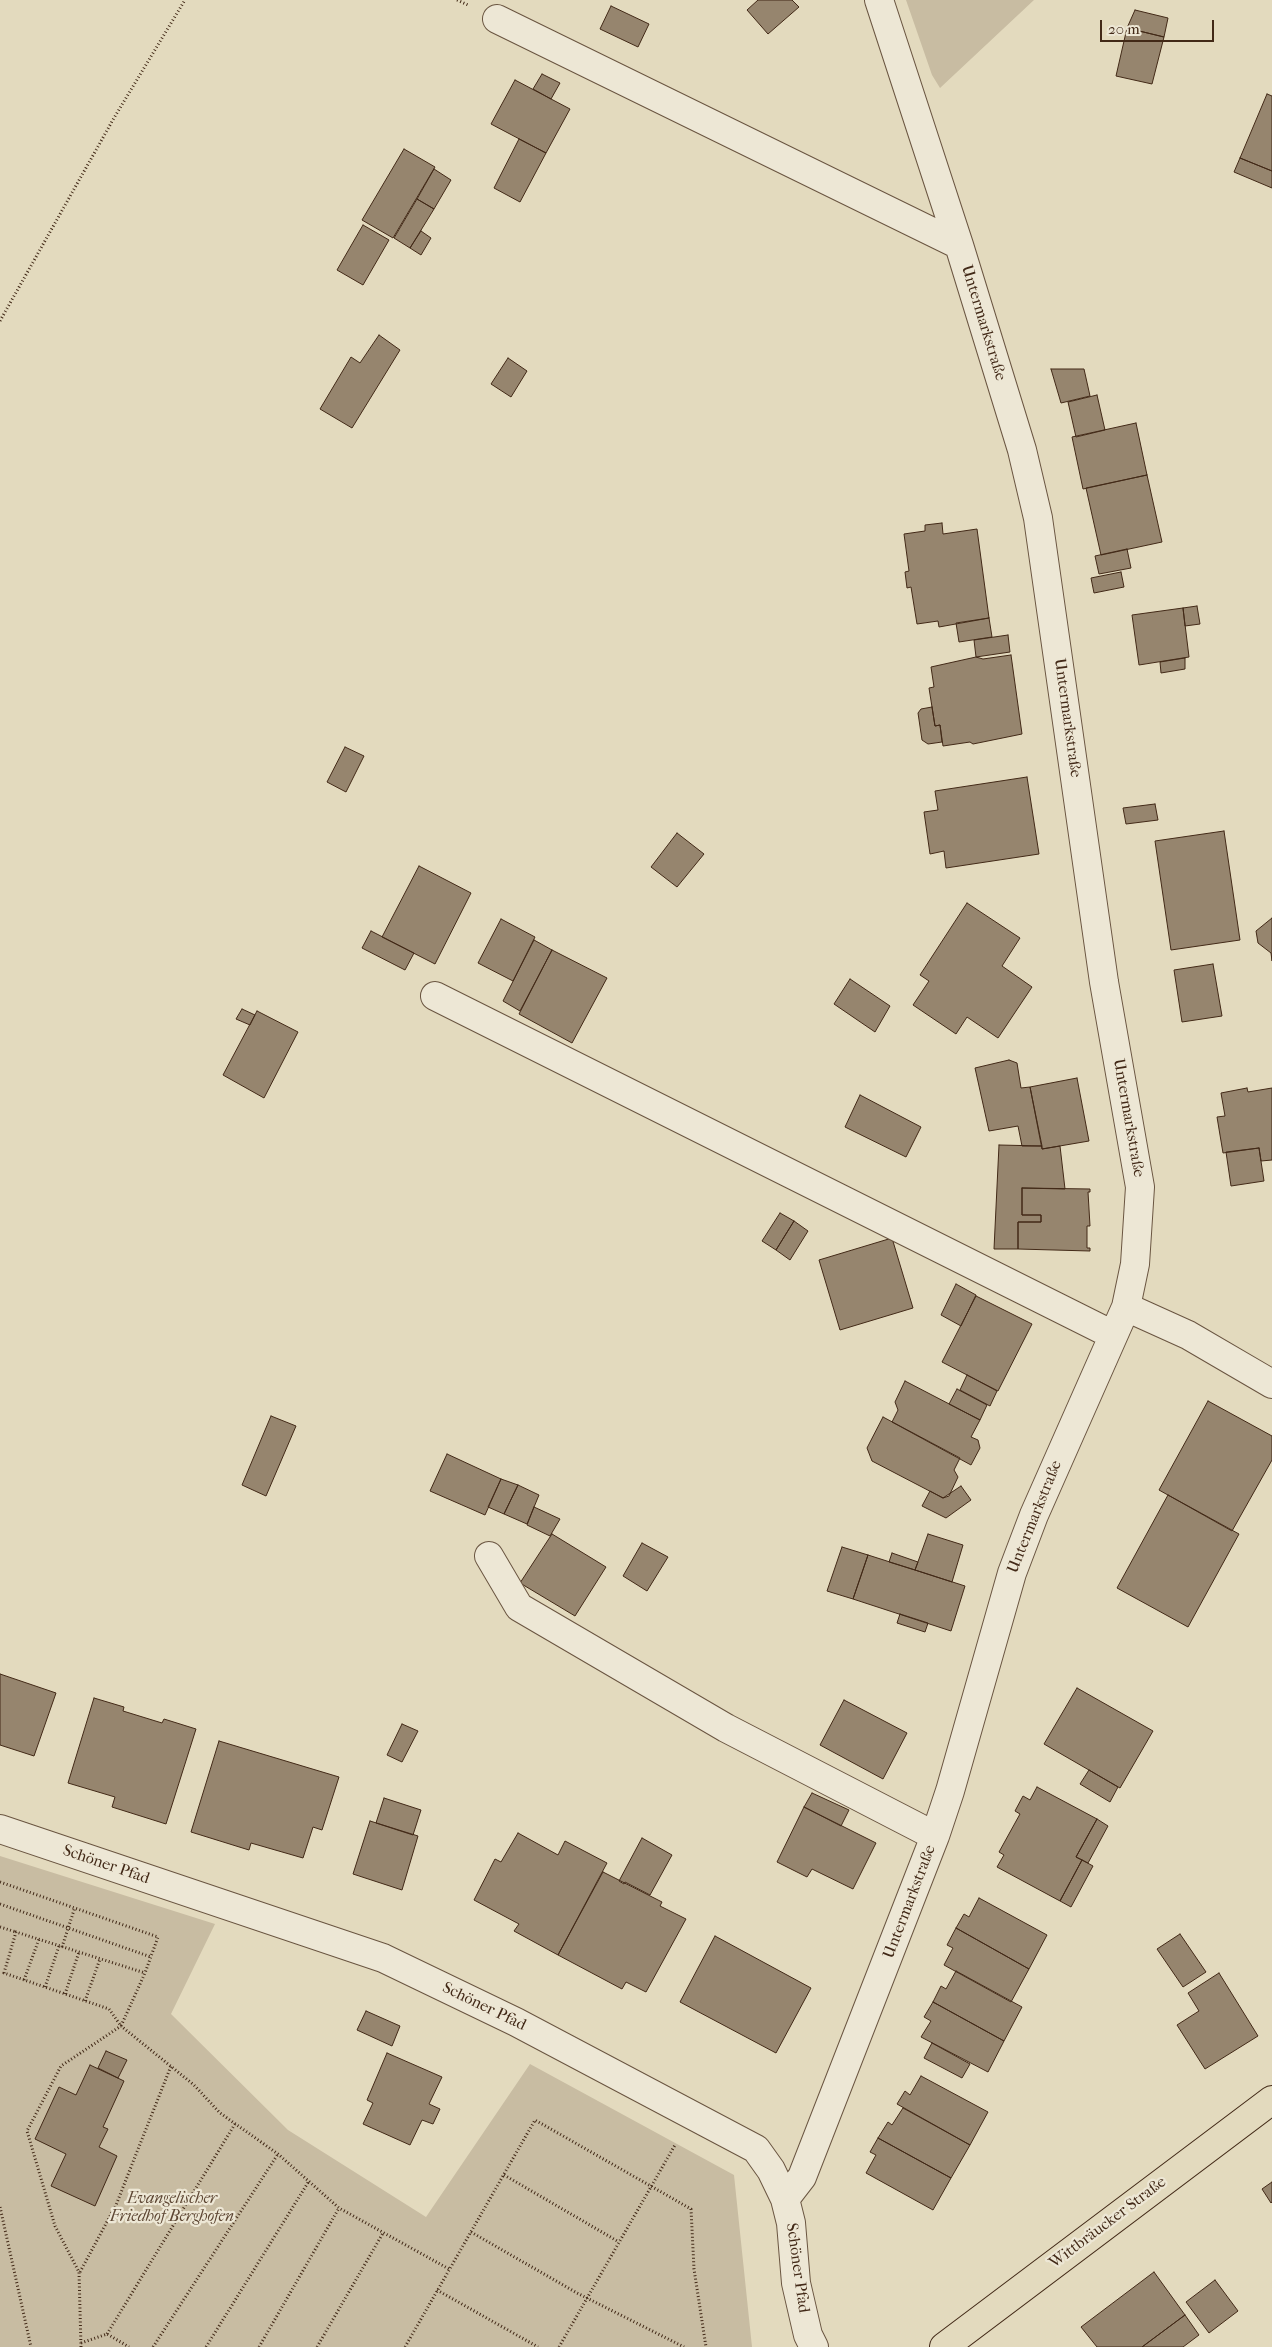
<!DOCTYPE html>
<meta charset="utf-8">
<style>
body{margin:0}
#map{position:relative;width:1272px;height:2347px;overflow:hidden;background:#e3dabe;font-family:"IM FELL French Canon",serif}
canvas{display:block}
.scale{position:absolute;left:1100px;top:20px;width:114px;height:22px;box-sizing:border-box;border:2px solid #422917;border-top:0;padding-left:6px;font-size:15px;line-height:18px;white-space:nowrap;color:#422917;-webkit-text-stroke:4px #ede7d5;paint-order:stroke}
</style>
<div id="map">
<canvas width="1272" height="2347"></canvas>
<div class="scale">20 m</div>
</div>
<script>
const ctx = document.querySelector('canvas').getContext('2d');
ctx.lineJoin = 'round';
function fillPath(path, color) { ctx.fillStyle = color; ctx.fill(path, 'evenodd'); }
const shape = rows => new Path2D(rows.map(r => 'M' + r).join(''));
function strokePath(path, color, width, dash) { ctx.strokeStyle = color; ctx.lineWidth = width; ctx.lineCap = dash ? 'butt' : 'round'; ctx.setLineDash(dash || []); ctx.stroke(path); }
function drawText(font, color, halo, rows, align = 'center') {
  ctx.font = font + ' "IM FELL French Canon",serif'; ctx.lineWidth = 4.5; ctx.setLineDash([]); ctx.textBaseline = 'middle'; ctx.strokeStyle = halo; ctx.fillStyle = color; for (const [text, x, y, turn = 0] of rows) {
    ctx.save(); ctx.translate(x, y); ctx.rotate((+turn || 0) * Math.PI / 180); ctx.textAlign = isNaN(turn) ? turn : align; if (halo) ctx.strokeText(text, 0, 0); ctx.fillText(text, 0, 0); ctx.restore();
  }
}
const green = shape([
 [906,0,1034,0,940,88,932,75],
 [0,1856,215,1924,171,2014,288,2130,426,2217,530,2064,734,2175,752,2347,0,2347]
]);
const building = shape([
 [758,0,792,0,799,7,768,34,747,10,758,0],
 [611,6,649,24,638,47,600,29,611,6],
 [1135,10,1168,18,1164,37,1127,28,1135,10],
 [1127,28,1164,37,1152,84,1116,76,1127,28],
 [542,74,560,83,551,99,533,89,542,74],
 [515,80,570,109,546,153,491,124,515,80],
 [1267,94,1272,96,1272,171,1240,158,1267,94],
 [519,139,546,153,520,202,494,188,519,139],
 [404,149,435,167,393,238,362,220,404,149],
 [1240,158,1272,171,1272,188,1234,172,1240,158],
 [434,169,451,180,434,209,417,199,434,169],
 [417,199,434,209,410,248,394,238,417,199],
 [363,225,389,240,363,285,337,270,363,225],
 [421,231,431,238,421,255,410,248,421,231],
 [379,335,400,350,352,428,320,409,351,357,360,363,379,335],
 [508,358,527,371,511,397,491,384,508,358],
 [1051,369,1084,369,1090,396,1061,403,1051,369],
 [1097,395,1105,430,1076,437,1068,402,1097,395],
 [1136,423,1147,475,1083,489,1072,437,1136,423],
 [1147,475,1162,542,1101,555,1086,488,1147,475],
 [942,523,943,534,977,529,989,618,939,627,938,621,917,624,911,587,907,588,905,572,909,571,904,534,925,531,925,525,942,523],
 [1127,549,1131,568,1099,574,1095,556,1127,549],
 [1121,572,1124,587,1094,593,1091,578,1121,572],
 [1197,606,1200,624,1185,626,1183,608,1197,606],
 [1183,608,1189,657,1139,665,1132,615,1183,608],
 [989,618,992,637,959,642,956,623,989,618],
 [1008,635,1010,652,976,657,974,640,1008,635],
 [1011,655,1022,734,973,744,970,742,943,746,940,725,935,726,929,688,934,687,931,667,976,657,983,659,1011,655],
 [1185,658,1185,669,1161,673,1160,662,1185,658],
 [932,707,935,726,940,725,942,742,928,744,922,740,918,713,921,709,932,707],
 [345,747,364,756,346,792,327,782,345,747],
 [1027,777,1039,854,946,868,944,851,930,854,924,812,938,810,935,791,1027,777],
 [1155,804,1158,820,1126,824,1123,808,1155,804],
 [1224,831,1240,940,1171,950,1155,841,1224,831],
 [677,833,704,854,677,887,651,867,677,833],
 [419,866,471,893,435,964,382,937,419,866],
 [967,903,1020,938,1002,966,1032,987,998,1038,967,1017,956,1034,913,1005,929,981,920,975,967,903],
 [1272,918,1272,961,1271,953,1258,943,1256,931,1272,918],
 [501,919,535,937,513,981,478,963,501,919],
 [371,931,414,953,405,970,362,948,371,931],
 [534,940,552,950,520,1011,503,1001,534,940],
 [552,950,607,978,572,1043,519,1014,552,950],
 [1213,964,1222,1016,1182,1022,1174,970,1213,964],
 [850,979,890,1006,875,1032,834,1004,850,979],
 [242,1009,255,1015,250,1025,236,1019,242,1009],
 [257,1011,298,1032,264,1098,223,1075,257,1011],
 [1009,1060,1017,1063,1021,1088,1030,1087,1042,1146,1022,1146,1018,1126,989,1131,975,1068,1009,1060],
 [1077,1078,1089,1141,1042,1149,1030,1087,1077,1078],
 [1247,1088,1248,1092,1272,1088,1272,1160,1261,1161,1259,1148,1223,1153,1217,1117,1225,1116,1221,1093,1247,1088],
 [860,1095,921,1127,906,1157,845,1127,860,1095],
 [999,1145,1042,1146,1042,1149,1060,1146,1065,1189,1022,1188,1022,1215,1041,1215,1041,1222,1018,1222,1018,1249,994,1249,999,1145],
 [1259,1148,1264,1181,1231,1186,1226,1152,1259,1148],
 [1022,1188,1090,1189,1090,1192,1088,1192,1090,1226,1087,1226,1087,1248,1090,1248,1090,1251,1018,1249,1018,1222,1041,1222,1041,1215,1022,1215,1022,1188],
 [780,1213,794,1221,776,1250,762,1241,780,1213],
 [794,1221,808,1231,790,1260,776,1250,794,1221],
 [892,1238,913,1308,840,1330,819,1260,892,1238],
 [956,1284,976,1295,961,1326,941,1315,956,1284],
 [976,1296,1032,1324,998,1391,942,1362,976,1296],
 [967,1375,997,1391,990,1406,960,1390,967,1375],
 [905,1381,980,1420,971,1437,978,1440,980,1448,971,1465,892,1422,898,1410,895,1402,905,1381],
 [957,1389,987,1405,980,1420,949,1404,957,1389],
 [1208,1401,1272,1436,1272,1460,1232,1531,1159,1490,1208,1401],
 [271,1416,296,1426,266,1496,242,1485,271,1416],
 [883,1417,960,1458,954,1470,958,1477,949,1496,943,1498,872,1461,867,1448,883,1417],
 [447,1454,501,1479,485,1515,430,1491,447,1454],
 [501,1479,518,1485,504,1514,488,1507,501,1479],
 [518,1485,539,1495,527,1524,504,1514,518,1485],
 [961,1486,971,1500,946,1518,922,1506,930,1491,943,1498,961,1486],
 [1168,1495,1239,1534,1188,1627,1117,1588,1168,1495],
 [534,1507,560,1519,550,1536,527,1525,534,1507],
 [552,1534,606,1567,575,1616,520,1583,552,1534],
 [928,1534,963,1545,952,1582,915,1570,928,1534],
 [642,1543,668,1557,647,1591,623,1576,642,1543],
 [842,1547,868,1555,853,1599,827,1591,842,1547],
 [892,1553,918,1562,915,1570,889,1562,892,1553],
 [868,1555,965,1586,951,1631,853,1599,868,1555],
 [900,1614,928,1623,925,1632,897,1623,900,1614],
 [0,1674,56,1693,34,1756,0,1745,0,1674],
 [1077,1688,1153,1731,1120,1788,1044,1744,1077,1688],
 [94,1698,124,1707,123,1711,162,1723,164,1719,196,1729,166,1824,112,1807,115,1797,68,1783,94,1698],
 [844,1700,907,1733,883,1779,820,1745,844,1700],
 [402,1724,418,1731,402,1762,387,1755,402,1724],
 [219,1741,339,1777,322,1830,313,1827,303,1858,251,1843,249,1850,191,1832,219,1741],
 [1089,1770,1118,1787,1110,1802,1080,1784,1089,1770],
 [1037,1787,1097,1819,1076,1857,1082,1860,1060,1901,997,1867,1004,1855,999,1852,1020,1814,1015,1811,1023,1796,1030,1800,1037,1787],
 [812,1793,849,1810,841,1826,804,1807,812,1793],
 [384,1798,421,1810,413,1835,376,1823,384,1798],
 [804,1807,876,1843,853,1889,812,1869,807,1877,777,1862,804,1807],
 [1097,1819,1108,1826,1088,1863,1076,1857,1097,1819],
 [370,1821,418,1836,402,1890,353,1874,370,1821],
 [518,1833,558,1855,565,1841,607,1863,558,1955,514,1931,519,1924,474,1900,495,1859,501,1862,518,1833],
 [642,1838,672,1855,650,1895,625,1882,624,1884,619,1881,642,1838],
 [1082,1860,1093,1866,1071,1907,1060,1901,1082,1860],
 [603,1872,662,1902,660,1906,686,1919,646,1992,626,1982,622,1989,558,1955,603,1872],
 [979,1898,1047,1935,1029,1969,956,1928,964,1914,969,1917,979,1898],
 [956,1928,1029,1969,1011,2002,944,1965,953,1948,947,1945,956,1928],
 [1180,1934,1206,1972,1183,1987,1157,1949,1180,1934],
 [715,1936,811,1988,776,2053,680,2002,715,1936],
 [956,1971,1022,2007,1004,2041,933,2002,941,1986,946,1989,956,1971],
 [1219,1973,1258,2036,1205,2069,1177,2025,1199,2011,1188,1993,1219,1973],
 [933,2002,1004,2041,988,2072,921,2037,931,2021,924,2017,933,2002],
 [366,2011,400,2026,392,2046,357,2030,366,2011],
 [932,2043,970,2064,962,2078,924,2058,932,2043],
 [106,2051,127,2060,118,2078,98,2068,106,2051],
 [387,2053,442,2077,429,2104,440,2109,433,2124,422,2120,410,2145,363,2124,373,2103,367,2100,387,2053],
 [90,2065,124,2081,103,2127,108,2129,99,2147,117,2156,95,2206,51,2186,66,2154,35,2139,59,2087,76,2095,90,2065],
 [921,2076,988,2112,970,2145,897,2104,905,2091,910,2095,921,2076],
 [903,2108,970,2145,951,2178,878,2138,888,2122,892,2125,903,2108],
 [878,2138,951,2178,933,2210,866,2173,876,2155,870,2152,878,2138],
 [1272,2182,1272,2202,1271,2203,1262,2189,1272,2182],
 [1154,2272,1185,2315,1142,2347,1097,2347,1081,2327,1154,2272],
 [1215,2280,1238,2311,1209,2333,1186,2302,1215,2280],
 [1185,2315,1199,2335,1183,2347,1142,2347,1185,2315]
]);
const path = shape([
 [457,0,468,5],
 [0,321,114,118,185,0],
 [0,1882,158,1937,145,1973,121,2026,109,2009,4,1973,16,1932,145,1973],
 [0,1904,151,1957],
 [0,1927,16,1932],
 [62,1947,75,1907],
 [24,1980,39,1939],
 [45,1987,59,1946],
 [65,1994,79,1952],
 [85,2001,100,1959],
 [504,2175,619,2242],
 [0,2207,31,2347],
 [471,2232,577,2293,684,2347],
 [80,2272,116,2205,171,2066],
 [437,2290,538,2347],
 [107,2334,235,2124],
 [81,2343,107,2334,129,2347],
 [81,2347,79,2272,55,2226,27,2131,61,2066,121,2026,194,2085,220,2113,278,2154,339,2208,449,2269],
 [153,2347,278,2154],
 [206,2347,309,2181],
 [259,2347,339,2208],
 [317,2347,383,2233],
 [405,2347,535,2120,691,2209,694,2269,706,2347],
 [559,2347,675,2145]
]);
const minor = shape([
 [497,19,959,245],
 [435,996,1113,1335],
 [1126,1307,1188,1335,1272,1384],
 [489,1556,519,1607,726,1728,935,1836],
 [0,1829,383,1958,516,2022,756,2149,771,2170,785,2199,791,2223,796,2283,808,2335,814,2347],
 [785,2199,802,2177,935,1836,950,1791,1012,1573,1034,1515,1126,1307,1135,1264,1140,1187,1104,982,1038,518,1022,450,959,245,879,0]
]);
const major = shape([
 [944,2347,1272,2100]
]);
const streetNames = [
 ["Untermarkstraße",983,323,73],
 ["Untermarkstraße",1067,718,82],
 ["Untermarkstraße",1128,1118,80],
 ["Untermarkstraße",1035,1517,-68],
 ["Schöner Pfad",106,1865,19],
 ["Untermarkstraße",910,1902,-69],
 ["Schöner Pfad",484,2007,26],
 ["Wittbräucker Straße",1108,2223,-37],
 ["Schöner Pfad",797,2268,82]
];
const parkNames = [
 ["Evangelischer",172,2199],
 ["Friedhof Berghofen",172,2217]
];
fillPath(green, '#c8bca2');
fillPath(building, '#96856e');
strokePath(building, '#422917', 1);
strokePath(minor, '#6a5541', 30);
strokePath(major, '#422917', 30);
strokePath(path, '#422917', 3, [1, 2.5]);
strokePath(minor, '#ede7d5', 28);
strokePath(major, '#e3dabe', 28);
drawText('16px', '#422917', '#ede7d5', streetNames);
drawText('italic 16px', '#5d4633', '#ede7d5', parkNames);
</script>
